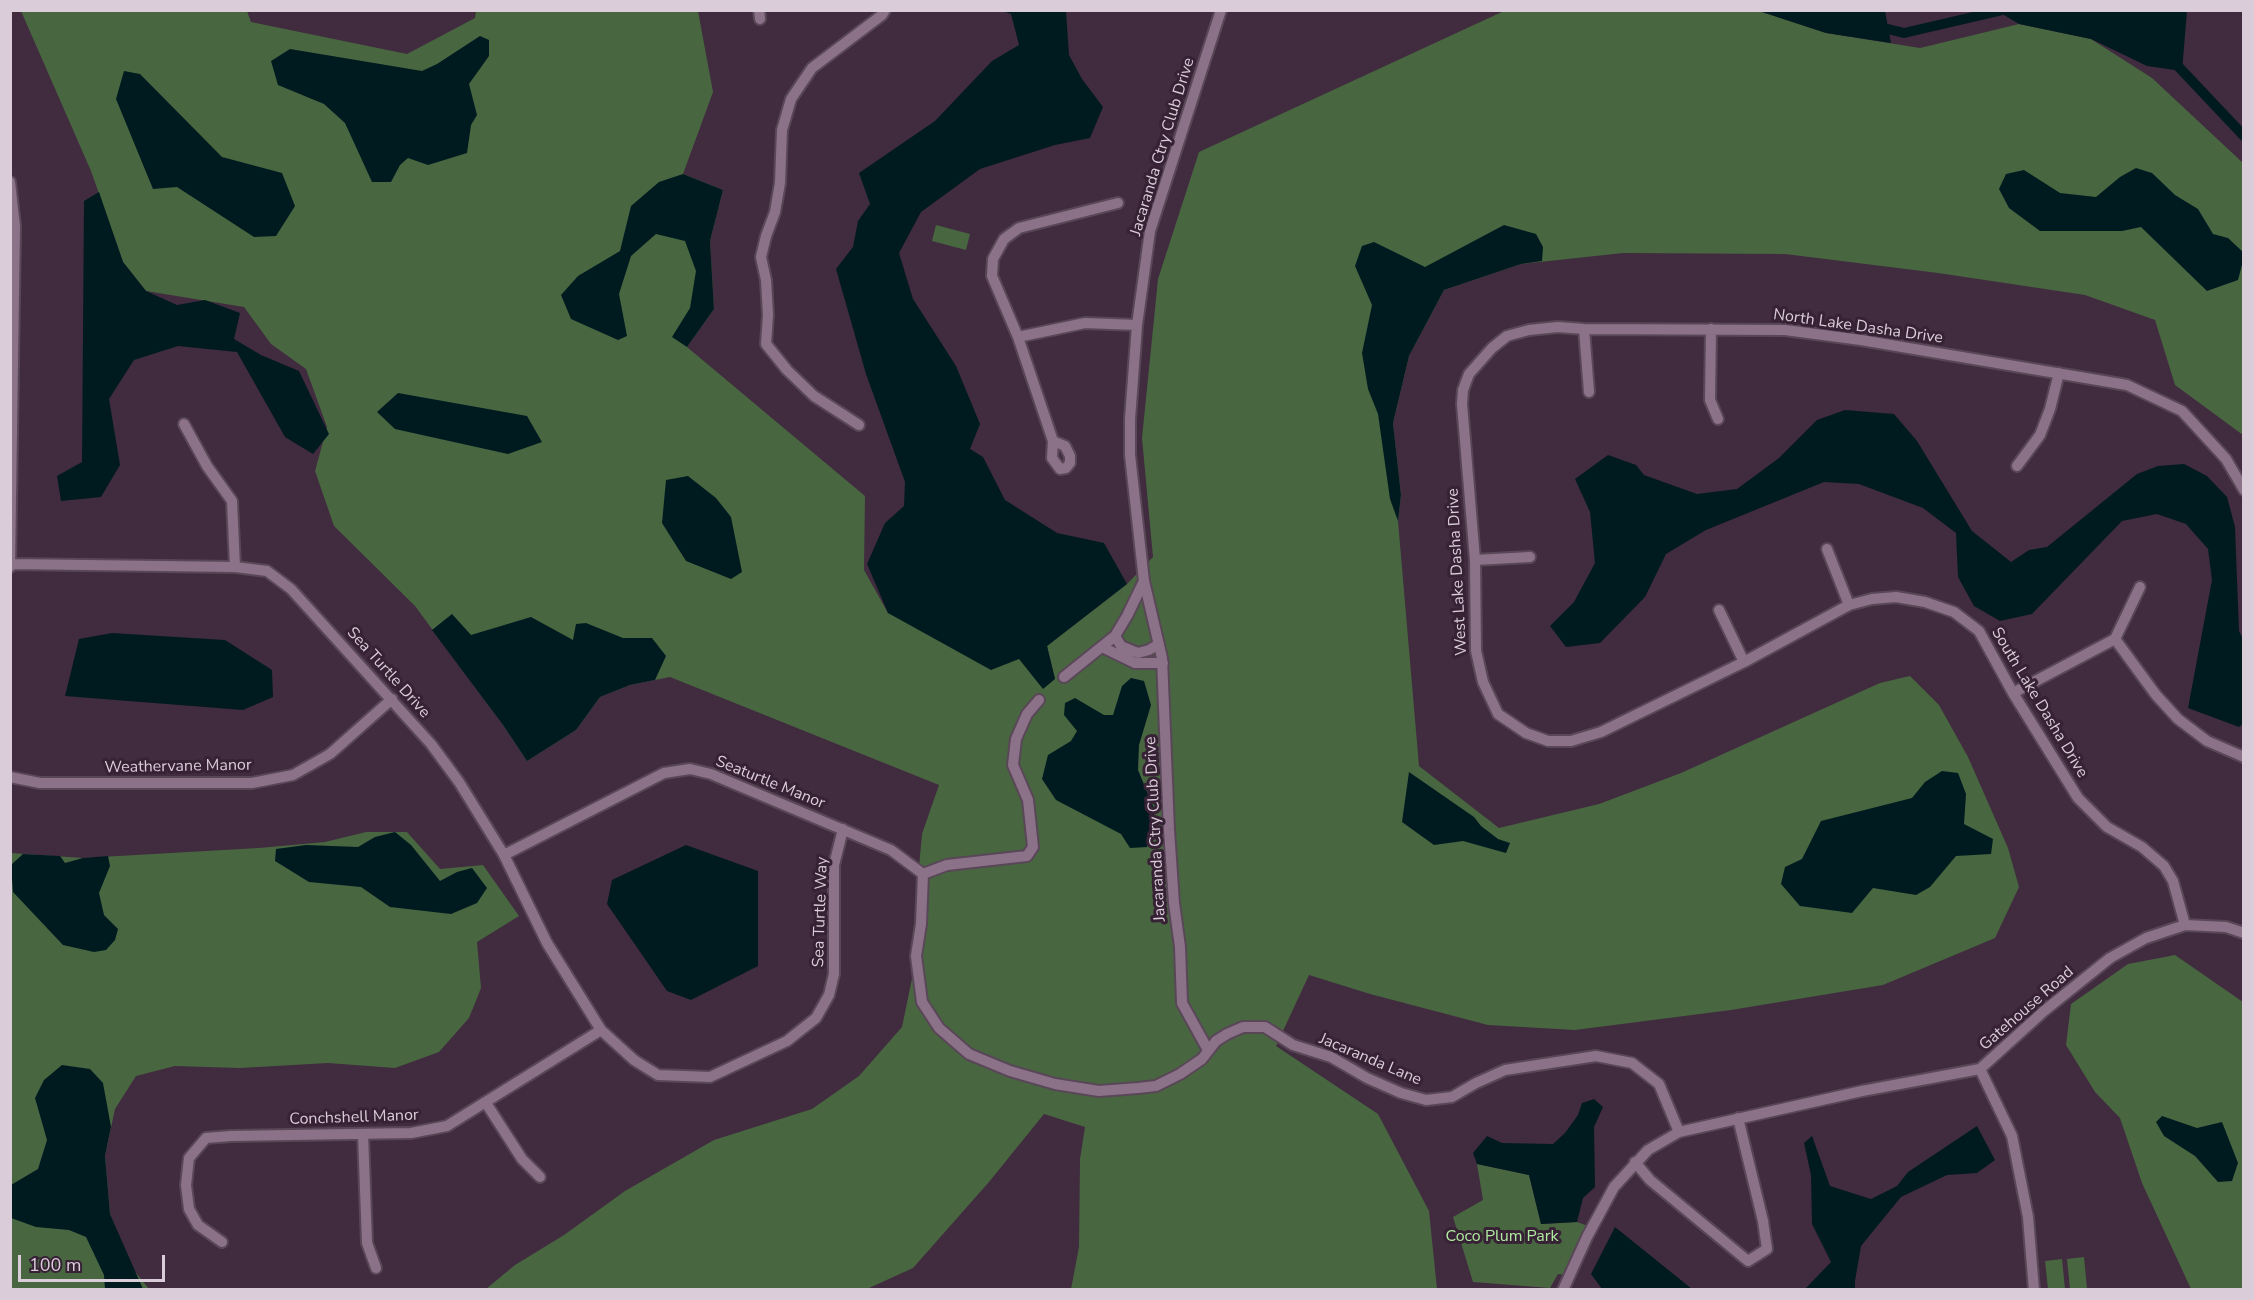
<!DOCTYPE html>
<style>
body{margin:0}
#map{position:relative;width:2254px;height:1300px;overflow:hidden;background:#402b3f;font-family:"Nunito Sans",sans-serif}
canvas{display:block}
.frame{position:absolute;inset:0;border:12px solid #daccd9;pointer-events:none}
.scale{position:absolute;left:18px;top:1255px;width:147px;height:27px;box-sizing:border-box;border:3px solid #daccd9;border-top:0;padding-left:8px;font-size:18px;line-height:21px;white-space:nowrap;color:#daccd9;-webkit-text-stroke:4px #362135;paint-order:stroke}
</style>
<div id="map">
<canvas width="2254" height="1300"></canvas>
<div class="frame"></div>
<div class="scale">100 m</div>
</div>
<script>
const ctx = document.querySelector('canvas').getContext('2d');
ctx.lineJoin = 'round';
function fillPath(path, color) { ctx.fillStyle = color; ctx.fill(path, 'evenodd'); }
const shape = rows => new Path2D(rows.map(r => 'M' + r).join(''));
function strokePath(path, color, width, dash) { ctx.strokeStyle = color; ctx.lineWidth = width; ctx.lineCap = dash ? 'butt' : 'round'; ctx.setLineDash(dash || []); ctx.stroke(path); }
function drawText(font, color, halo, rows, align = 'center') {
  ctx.font = font + ' "Nunito Sans",sans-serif'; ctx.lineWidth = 6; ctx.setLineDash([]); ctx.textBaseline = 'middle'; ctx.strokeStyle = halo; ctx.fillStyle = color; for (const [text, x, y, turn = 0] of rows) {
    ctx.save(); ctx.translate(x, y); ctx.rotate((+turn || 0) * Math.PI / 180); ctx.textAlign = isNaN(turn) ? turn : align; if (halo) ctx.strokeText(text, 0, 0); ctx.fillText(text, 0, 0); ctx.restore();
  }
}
const green = shape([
 [21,11,247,11,251,22,407,54,475,18,476,11,698,11,713,92,683,174,723,190,710,241,714,309,687,347,865,496,864,570,888,613,1019,659,1055,679,1047,646,1127,584,1153,557,1142,438,1158,279,1199,152,1504,11,1759,11,1826,33,1920,48,2019,24,2091,39,2152,78,2243,163,2243,435,2175,385,2155,320,2085,295,1938,273,1785,254,1623,253,1521,264,1444,290,1409,356,1393,423,1401,495,1398,521,1419,766,1499,828,1599,804,1681,773,1880,683,1910,676,1939,705,1968,757,2008,848,2019,887,1995,938,1883,985,1731,1010,1575,1030,1488,1025,1370,994,1309,975,1276,1046,1378,1114,1429,1211,1437,1289,1071,1289,1079,1247,1080,1159,1085,1127,1044,1114,989,1182,913,1268,867,1289,486,1289,515,1265,564,1235,625,1191,714,1140,812,1109,859,1076,902,1027,914,969,916,900,922,834,939,785,670,677,630,685,600,697,576,730,527,761,503,725,415,606,334,526,315,471,327,427,306,369,271,344,244,307,146,291,123,262,91,171],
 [936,225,970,234,966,250,932,241],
 [366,832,407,832,440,869,483,865,519,916,477,942,481,988,469,1018,439,1052,395,1068,328,1063,240,1068,175,1066,136,1076,115,1109,105,1156,110,1214,132,1268,149,1289,11,1290,11,853,83,858,259,848,325,842],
 [2175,955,2243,1002,2243,1289,2191,1289,2142,1183,2120,1118,2095,1092,2066,1045,2071,1004,2128,964],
 [1477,1164,1529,1175,1541,1224,1577,1222,1588,1226,1565,1275,1558,1274,1550,1288,1473,1282,1453,1217,1483,1200],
 [2084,1257,2087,1289,2070,1289,2067,1259],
 [2062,1259,2065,1289,2048,1289,2045,1261]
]);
const water = shape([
 [2000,10,2187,11,2182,71,2147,66,2091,39,2019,24,1999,12],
 [1002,11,1066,11,1069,55,1082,79,1103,107,1090,138,1055,145,980,169,921,212,899,253,913,299,956,366,980,424,970,449,983,457,1005,500,1057,533,1104,543,1127,584,1047,646,1055,679,1043,689,1019,659,991,670,888,613,867,564,885,523,904,506,905,482,866,374,836,269,853,247,858,221,870,204,859,173,935,121,992,61,1019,45,1011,14],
 [1759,11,1885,11,1891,43,1826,33],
 [480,36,489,40,489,56,469,84,477,115,471,125,467,153,428,165,408,158,400,165,391,182,372,182,345,123,324,104,278,85,271,61,290,49,422,71,437,64],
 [124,71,140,74,222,157,282,173,295,206,276,236,254,237,177,187,153,189,116,99],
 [2136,168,2152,173,2175,195,2198,209,2213,234,2228,238,2243,252,2243,261,2238,280,2207,291,2141,227,2122,231,2040,231,2009,208,1999,189,2006,174,2024,170,2060,193,2096,197,2120,177],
 [683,174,723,190,710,241,714,309,687,347,672,337,690,308,696,271,685,241,656,234,631,256,619,294,627,336,618,340,571,319,561,295,578,276,620,251,631,206,659,182],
 [99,192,123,262,146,291,177,305,205,300,240,313,234,339,261,355,299,371,329,434,313,454,285,437,237,352,178,346,134,360,109,399,120,465,101,497,61,501,57,476,82,462,84,201],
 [1504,225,1536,234,1543,247,1542,261,1521,264,1444,290,1409,356,1393,423,1401,495,1398,521,1390,499,1378,414,1368,389,1362,353,1372,305,1355,266,1362,246,1374,242,1425,267],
 [398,393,527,416,542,442,508,454,395,429,377,412],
 [1845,410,1894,414,1917,441,1972,531,2011,562,2029,550,2047,547,2137,474,2158,466,2184,464,2207,476,2227,497,2235,527,2239,631,2244,641,2243,724,2239,727,2188,708,2212,580,2208,549,2186,524,2157,514,2122,521,2032,614,2000,621,1974,606,1958,577,1956,533,1923,508,1859,484,1824,482,1706,530,1666,554,1645,597,1600,643,1566,647,1550,626,1574,602,1595,563,1590,512,1575,479,1608,455,1636,465,1644,475,1697,494,1737,489,1779,458,1817,420],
 [688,476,716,498,731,517,742,572,731,579,686,561,662,523,666,480],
 [452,614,471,635,531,617,573,640,576,624,586,623,623,638,652,638,666,656,655,680,630,685,600,697,576,730,527,761,503,725,432,630],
 [112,633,225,640,272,670,273,697,243,710,65,696,79,639],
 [1131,678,1144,681,1151,705,1139,745,1138,770,1153,806,1155,823,1147,847,1130,848,1121,834,1056,800,1042,779,1048,755,1071,741,1077,731,1064,715,1065,703,1075,698,1104,715,1113,715,1122,686],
 [1942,771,1958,773,1966,794,1964,824,1993,839,1991,854,1956,856,1930,887,1916,895,1873,888,1852,913,1800,906,1781,884,1785,867,1802,859,1821,821,1912,798,1925,782],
 [1409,772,1474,817,1481,826,1498,839,1510,843,1506,853,1463,841,1434,845,1402,822],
 [395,832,411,845,440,881,457,872,472,868,487,888,477,903,451,914,390,907,361,887,309,882,275,861,276,849,306,845,358,847,375,837],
 [686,845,758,871,758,966,691,1000,667,991,607,904,612,880],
 [23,854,60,856,65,863,83,858,108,856,110,866,99,893,104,915,118,929,115,940,106,950,94,952,63,945,13,892,11,865],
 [62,1065,90,1069,103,1083,111,1127,105,1156,110,1214,143,1289,105,1289,104,1275,86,1237,69,1230,36,1227,11,1218,11,1185,38,1169,47,1140,35,1098,44,1080],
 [1594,1099,1603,1107,1594,1127,1595,1187,1583,1198,1577,1222,1541,1224,1529,1175,1477,1164,1473,1153,1487,1136,1502,1143,1553,1144,1565,1133,1578,1115,1582,1103],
 [2162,1116,2197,1128,2222,1122,2238,1163,2232,1181,2218,1182,2195,1156,2164,1136,2156,1122],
 [1977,1126,1995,1160,1977,1173,1947,1175,1901,1197,1861,1246,1855,1281,1855,1289,1805,1289,1831,1262,1812,1224,1811,1175,1804,1143,1812,1136,1830,1186,1871,1199,1897,1186,1908,1172],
 [1615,1227,1692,1289,1602,1289,1591,1274]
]);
const canal = shape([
 [1888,29,1904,33,2003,10],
 [2174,62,2244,136]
]);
const minor = shape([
 [759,10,760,19],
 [10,182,15,226,10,567],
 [1584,329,1589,392],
 [1711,329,1710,400,1718,419],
 [1018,337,1085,323,1137,325],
 [184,424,207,466,232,501,235,567],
 [859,425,814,396,787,370,766,344,768,315,766,280,761,257,766,236,775,212,780,183,782,130,791,99,812,68,882,15,885,10],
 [1053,441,1065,446,1070,456,1070,463,1066,468,1060,469,1052,458,1053,441,1018,337,992,276,993,259,1004,239,1019,228,1118,203],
 [2017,466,2040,435,2050,409,2059,373],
 [1827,549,1849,605],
 [1475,560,1530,557],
 [11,564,235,567,267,571,291,589,431,744,459,782,504,855,547,943,601,1030,634,1060,658,1075,710,1077,787,1041,816,1018,829,995,834,974,834,865,843,829],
 [1719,610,1744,662],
 [1115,636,1121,646,1138,653,1149,650,1159,644],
 [2115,639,2156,695,2178,719,2207,741,2244,757],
 [1102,647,1135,663,1163,663],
 [1064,677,1115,636,1127,616,1144,581],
 [2013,693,2115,639,2140,587],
 [1039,700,1027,714,1016,739,1013,765,1028,800,1033,847,1027,856,947,865,923,874,921,924,916,956,922,1002,939,1028,969,1054,1010,1071,1055,1084,1099,1091,1138,1088,1156,1086,1180,1074,1202,1059,1216,1041,1227,1034,1243,1027,1265,1027,1293,1045,1331,1057,1367,1078,1401,1093,1426,1100,1452,1097,1476,1083,1505,1070,1596,1056,1632,1063,1659,1084,1679,1132],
 [10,777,40,783,252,783,293,775,330,754,392,699],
 [504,855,664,773,690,769,711,774,891,850,923,874],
 [2185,925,2173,881,2164,866,2142,847,2107,827,2078,798,2013,693,1979,631,1954,612,1925,602,1896,597,1872,599,1849,605,1744,662,1601,732,1571,741,1548,741,1526,733,1498,714,1483,682,1476,651,1475,560,1462,404,1463,390,1469,374,1492,348,1507,336,1529,330,1558,327,1584,329,1785,330,1861,340,2127,385,2182,411,2226,459,2244,490],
 [1208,1050,1182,1003,1180,947,1174,903,1169,830,1162,658,1144,581,1130,455,1130,419,1137,325,1150,231,1221,10],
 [1980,1069,2012,1136,2028,1217,2034,1290],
 [486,1103,522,1159,540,1177],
 [363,1134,367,1243,376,1268],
 [1635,1162,1650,1180,1748,1261,1767,1249,1763,1221,1738,1118],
 [222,1242,198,1225,189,1209,186,1185,189,1158,206,1138,231,1136,411,1133,447,1126,601,1030],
 [1563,1290,1587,1237,1614,1187,1648,1150,1679,1132,1862,1091,1980,1069,2044,1011,2110,958,2146,938,2185,925,2226,927,2244,933]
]);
const streetNames = [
 ["Jacaranda Ctry Club Drive",1163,147,-73],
 ["North Lake Dasha Drive",1858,327,8],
 ["West Lake Dasha Drive",1458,572,-93],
 ["Sea Turtle Drive",388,673,48],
 ["South Lake Dasha Drive",2039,703,59],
 ["Weathervane Manor",178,767,-1],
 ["Seaturtle Manor",770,783,22],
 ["Jacaranda Ctry Club Drive",1156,829,-93],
 ["Sea Turtle Way",821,912,-88],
 ["Gatehouse Road",2027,1009,-41],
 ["Jacaranda Lane",1370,1060,23],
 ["Conchshell Manor",354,1118,-2]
];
const parkNames = [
 ["Coco Plum Park",1502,1237]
];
fillPath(green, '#486640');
fillPath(water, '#001b20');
strokePath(canal, '#001b20', 10);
strokePath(minor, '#594758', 14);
strokePath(minor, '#8b7289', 10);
drawText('16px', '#daccd9', '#362135', streetNames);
drawText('16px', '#aeea9f', '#362135', parkNames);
</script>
